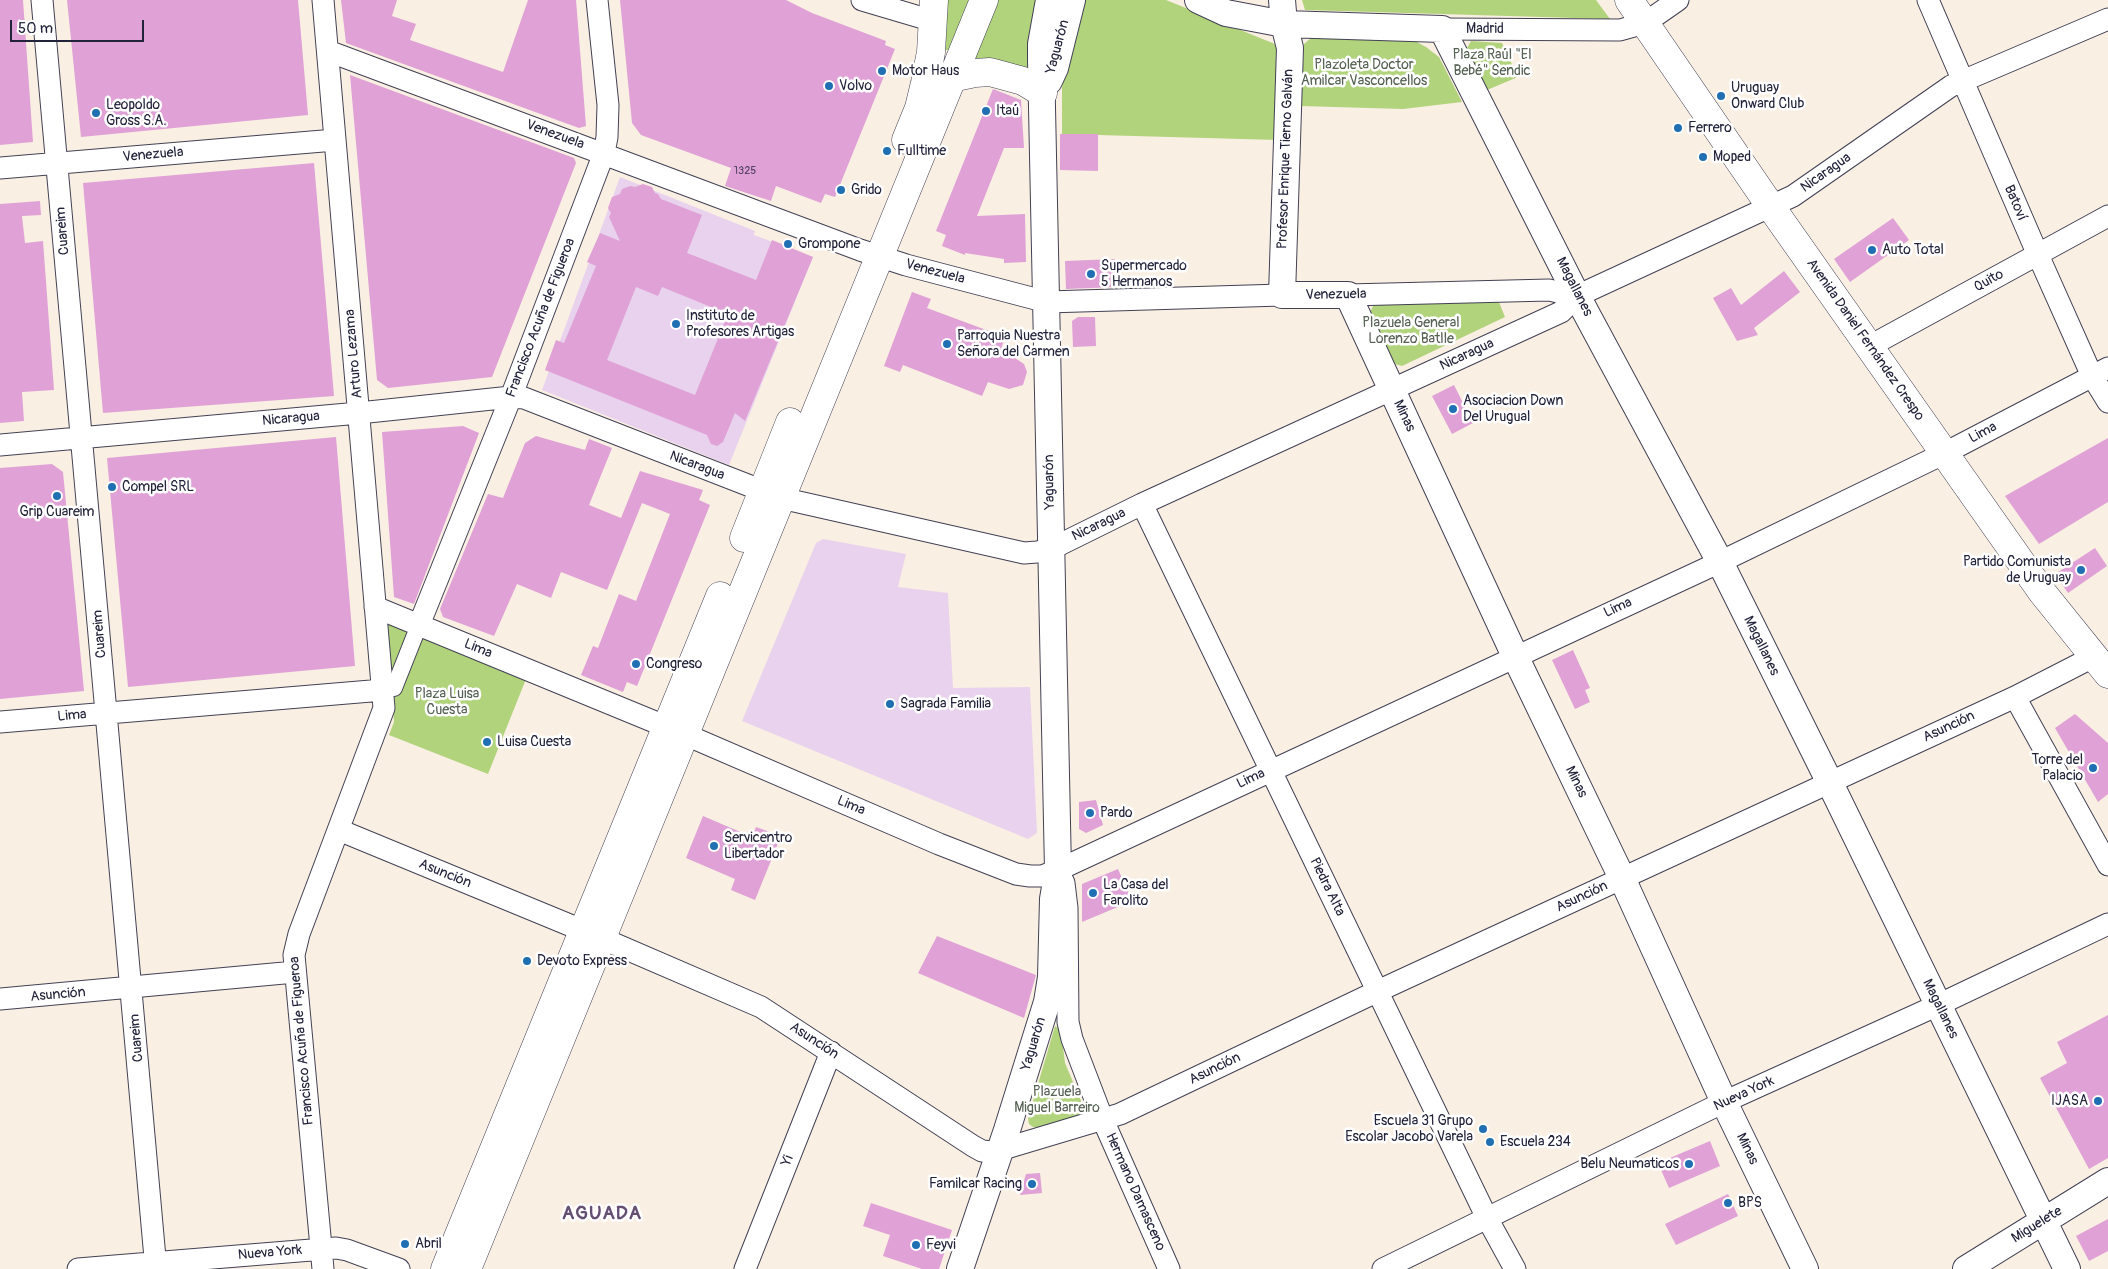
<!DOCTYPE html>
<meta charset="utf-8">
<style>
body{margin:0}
#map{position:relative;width:2108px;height:1269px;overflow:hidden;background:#faefe3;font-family:Pangolin,sans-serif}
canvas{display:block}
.scale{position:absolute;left:10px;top:20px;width:134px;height:22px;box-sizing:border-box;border:2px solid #22223b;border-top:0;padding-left:6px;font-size:15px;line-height:18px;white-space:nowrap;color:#22223b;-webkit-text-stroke:4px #fff;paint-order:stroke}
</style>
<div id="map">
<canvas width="2108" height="1269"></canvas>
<div class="scale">50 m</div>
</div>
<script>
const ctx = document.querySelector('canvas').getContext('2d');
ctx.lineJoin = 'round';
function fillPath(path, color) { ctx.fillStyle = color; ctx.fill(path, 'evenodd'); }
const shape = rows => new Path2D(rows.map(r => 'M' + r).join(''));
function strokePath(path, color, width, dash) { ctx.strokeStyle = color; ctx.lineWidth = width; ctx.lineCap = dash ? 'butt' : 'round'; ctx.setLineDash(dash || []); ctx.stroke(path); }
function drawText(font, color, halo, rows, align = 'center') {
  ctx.font = font + ' Pangolin,sans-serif'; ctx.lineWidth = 5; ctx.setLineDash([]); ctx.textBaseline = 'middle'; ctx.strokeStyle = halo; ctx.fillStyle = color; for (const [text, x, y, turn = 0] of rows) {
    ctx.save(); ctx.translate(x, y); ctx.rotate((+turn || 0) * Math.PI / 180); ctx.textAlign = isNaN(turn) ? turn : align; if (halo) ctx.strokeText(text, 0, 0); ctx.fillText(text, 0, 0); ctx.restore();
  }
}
const built = shape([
 [620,177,755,231,754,235,813,257,729,465,542,390],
 [823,539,906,554,898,587,948,593,953,688,1030,687,1037,833,1028,839,742,721,816,543]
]);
const green = shape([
 [945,0,971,0,951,50,943,50],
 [998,0,1039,0,1028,75,970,66],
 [1084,0,1166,0,1275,44,1281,55,1278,140,1062,134,1062,88,1066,57],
 [1302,0,1596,0,1610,19,1305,10],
 [1311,38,1364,38,1415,41,1426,47,1439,57,1462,102,1403,109,1301,106,1304,44],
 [1471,41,1502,43,1518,77,1487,90,1466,50],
 [1499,302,1505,317,1402,366,1395,364,1370,312,1373,306,1379,303],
 [387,623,526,679,488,774,389,735,394,722,386,627],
 [1055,1026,1061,1030,1065,1063,1084,1108,1084,1112,1082,1115,1039,1128,1033,1127,1029,1124,1028,1118]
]);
const building = shape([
 [0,0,23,0,33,142,0,145],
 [67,0,298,0,308,115,81,137],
 [341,0,397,0,392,16,416,24,410,40,503,72,528,0,576,0,586,126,579,128,346,43],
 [620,0,786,0,812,13,886,41,885,45,895,49,835,197,825,194,821,203,776,186,771,201,725,186,731,168,641,135,632,123],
 [350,75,574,158,576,163,492,377,388,388,377,380],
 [993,89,1021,100,1024,148,1004,148,977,216,1025,214,1026,262,1004,263,1004,259,965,253,965,255,942,246,946,235,936,231],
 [1060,134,1098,134,1098,171,1060,170],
 [314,163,334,396,103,413,83,183],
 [643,184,652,187,655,193,658,194,661,199,702,215,687,253,756,280,772,240,813,257,745,421,735,413,723,442,717,446,711,444,707,435,545,370,556,340,564,343,596,266,587,262,600,233,620,241,609,217,611,213,608,208,612,197,620,194,622,189,630,186,635,187],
 [636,287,658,296,662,287,728,314,695,395,607,360],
 [40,201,41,215,22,216,25,243,43,241,54,390,22,392,24,421,0,423,0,204],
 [1893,218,1909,240,1850,282,1834,259],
 [1115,259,1117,287,1066,289,1065,261],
 [1784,271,1800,292,1754,328,1758,335,1737,341,1713,298,1731,288,1741,305],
 [912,292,931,299,927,308,1005,337,1000,352,1015,358,1024,364,1027,372,1023,385,1009,389,988,382,982,396,903,365,900,372,884,366],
 [1078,317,1095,317,1096,346,1073,347,1072,321],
 [1454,385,1473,423,1452,434,1432,396],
 [463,426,479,433,414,604,394,597,382,432],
 [536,436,585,450,589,439,612,448,589,505,621,518,640,471,703,490,699,500,710,505,637,686,627,682,623,692,581,675,593,646,598,648,619,594,636,601,670,514,642,503,607,590,561,572,551,598,517,584,494,636,443,617,440,609,488,494,503,498,525,443],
 [336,437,355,666,128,687,107,458],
 [2108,438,2108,502,2039,544,2005,496],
 [52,464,63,472,84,691,0,699,0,468],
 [2095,548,2107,566,2068,593,2055,574],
 [1573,650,1590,688,1585,690,1590,702,1575,709,1552,660],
 [2075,714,2108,743,2108,794,2098,802,2055,728],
 [1096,800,1103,825,1086,833,1079,829,1079,802],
 [703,816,752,837,756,827,781,836,755,900,731,890,735,879,686,858],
 [1118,869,1132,901,1082,922,1082,884],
 [937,936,1036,975,1024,1018,918,973],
 [2108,1015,2108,1158,2089,1169,2040,1078,2067,1063,2057,1042],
 [1710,1141,1720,1166,1669,1188,1658,1163],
 [1040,1173,1042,1193,1020,1195,1026,1174],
 [1728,1194,1738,1216,1676,1245,1665,1224],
 [871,1203,952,1230,939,1269,922,1269,883,1256,890,1235,863,1226],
 [2108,1219,2108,1251,2089,1261,2076,1236]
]);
const pedestrian = shape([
 [383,690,394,688,419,625]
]);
const minor = shape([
 [42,0,156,1269],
 [862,0,933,21],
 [1928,0,2038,255,2092,376,2108,402],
 [1442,29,1620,30,1645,23,1678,0],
 [328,51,860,250,906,265,1047,302,1282,295],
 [0,168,335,140],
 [1348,295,1549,290,1577,296],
 [1870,346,2108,216],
 [0,445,359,413,511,397,524,398,781,498,1024,553,1037,552,1051,549,1142,504,1561,312,1577,296,1793,196,1951,86,2108,19],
 [1142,504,1487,1218,1515,1269],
 [375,607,684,734,939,844,1016,874,1030,876,1042,876,1058,870,1720,562,1945,453,2108,368],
 [419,625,511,397,604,153,607,137,608,105,597,0],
 [2015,697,2108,865],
 [0,722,383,690],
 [339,830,601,938,761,1007,973,1146,982,1151,993,1152,1120,1114,1378,991,2015,697,2093,657],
 [1058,871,1064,883,1067,908,1068,1022,1072,1039,1103,1120,1169,1269],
 [0,999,295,972],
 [78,1269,336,1248,347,1250,399,1269],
 [323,1269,294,955,299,934,384,708,323,0],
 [745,1269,831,1052],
 [1383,1269,1724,1102,1938,1005,2108,924]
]);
const tertiary = shape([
 [1198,0,1226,13,1284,24,1442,29,1577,296,1720,562,1829,781,2067,1269],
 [1282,0,1284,24,1290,48,1282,295,1348,295,1515,656,1622,878,1724,1102,1805,1269],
 [1049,81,1055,68,1072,0],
 [960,1269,1007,1130,1047,1002,1051,977,1053,899,1058,870,1041,60,1041,44,1049,0],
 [1966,1269,2108,1181]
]);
const secondary = shape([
 [1629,0,1771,207,2042,592,2108,674],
 [951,78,975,73,990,72,1023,81,1043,93],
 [906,140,919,108,925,83,931,52,934,0],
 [744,538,790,422],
 [445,1269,720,596],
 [467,1269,984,0]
]);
const markers = [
 [882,71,5,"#1f6fb2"],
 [829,86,5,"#1f6fb2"],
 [1721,96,5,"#1f6fb2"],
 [986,111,5,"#1f6fb2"],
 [96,113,5,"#1f6fb2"],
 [1678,128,5,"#1f6fb2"],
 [887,151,5,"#1f6fb2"],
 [1703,157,5,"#1f6fb2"],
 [841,190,5,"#1f6fb2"],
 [788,244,5,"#1f6fb2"],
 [1872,250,5,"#1f6fb2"],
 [1091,274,5,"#1f6fb2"],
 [676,324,5,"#1f6fb2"],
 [947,344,5,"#1f6fb2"],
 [1453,409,5,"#1f6fb2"],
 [112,487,5,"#1f6fb2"],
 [57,496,5,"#1f6fb2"],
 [2081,570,5,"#1f6fb2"],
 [636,664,5,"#1f6fb2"],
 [890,704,5,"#1f6fb2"],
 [487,742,5,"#1f6fb2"],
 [2093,768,5,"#1f6fb2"],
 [1090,813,5,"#1f6fb2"],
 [714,846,5,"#1f6fb2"],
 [1093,893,5,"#1f6fb2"],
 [527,961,5,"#1f6fb2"],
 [2098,1101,5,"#1f6fb2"],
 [1483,1129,5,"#1f6fb2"],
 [1490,1142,5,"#1f6fb2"],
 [1689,1164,5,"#1f6fb2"],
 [1032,1184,5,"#1f6fb2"],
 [1728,1203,5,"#1f6fb2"],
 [405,1244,5,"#1f6fb2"],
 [916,1245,5,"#1f6fb2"]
];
const numberNames = [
 ["1325",745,171]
];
const streetNames = [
 ["Madrid",1485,29],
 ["Yaguarón",1058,47,-75],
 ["Venezuela",555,135,20],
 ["Venezuela",153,155,-5],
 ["Profesor Enrique Tierno Galván",1286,159,-88],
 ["Nicaragua",1826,173,-35],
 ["Batoví",2015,203,67],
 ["Cuareim",63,231,-95],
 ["Venezuela",935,272,15],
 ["Quito",1989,281,-29],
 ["Magallanes",1574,287,63],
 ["Venezuela",1336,295,-1],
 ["Francisco Acuña de Figueroa",541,318,-69],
 ["Avenida Daniel Fernández Crespo",1865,340,55],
 ["Arturo Lezama",354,354,-95],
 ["Nicaragua",1467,355,-25],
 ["Minas",1404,416,65],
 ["Nicaragua",291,419,-5],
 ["Lima",1983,433,-28],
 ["Nicaragua",697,466,21],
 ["Yaguarón",1050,482,-91],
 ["Nicaragua",1099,525,-26],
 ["Lima",1618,608,-25],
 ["Cuareim",100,634,-95],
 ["Magallanes",1761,646,64],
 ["Lima",478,649,22],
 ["Lima",72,716,-5],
 ["Asunción",1949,727,-25],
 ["Lima",1251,779,-25],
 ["Minas",1576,782,64],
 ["Lima",851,806,23],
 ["Asunción",445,874,22],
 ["Piedra Alta",1327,887,64],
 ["Asunción",1582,897,-25],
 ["Asunción",58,995,-5],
 ["Magallanes",1940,1009,64],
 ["Cuareim",137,1038,-95],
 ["Francisco Acuña de Figueroa",302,1041,-95],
 ["Asunción",814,1041,33],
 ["Yaguarón",1034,1044,-73],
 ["Asunción",1215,1069,-26],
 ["Nueva York",1744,1094,-25],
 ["Minas",1747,1149,64],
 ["Yi",788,1161,-68],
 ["Hermano Damasceno",1135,1192,66],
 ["Miguelete",2037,1225,-32],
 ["Nueva York",270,1253,-5]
];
const parkNames = [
 ["Plaza Raúl \"El",1492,55],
 ["Bebé\" Sendic",1492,71],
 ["Plazoleta Doctor",1364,65],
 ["Amilcar Vasconcellos",1364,81],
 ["Plazuela General",1411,323],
 ["Lorenzo Batlle",1411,339],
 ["Plaza Luisa",447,694],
 ["Cuesta",447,710],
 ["Plazuela",1057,1092],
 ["Miguel Barreiro",1057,1108]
];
const poiNames = [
 ["Motor Haus",892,71],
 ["Volvo",839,86],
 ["Uruguay",1731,88],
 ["Onward Club",1731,104],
 ["Leopoldo",106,105],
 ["Gross S.A.",106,121],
 ["Itaú",996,111],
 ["Ferrero",1688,128],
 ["Fulltime",897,151],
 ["Moped",1713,157],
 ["Grido",851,190],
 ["Grompone",798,244],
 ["Auto Total",1882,250],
 ["Supermercado",1101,266],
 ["5 Hermanos",1101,282],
 ["Instituto de",686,316],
 ["Profesores Artigas",686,332],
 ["Parroquia Nuestra",957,336],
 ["Señora del Carmen",957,352],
 ["Asociacion Down",1463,401],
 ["Del Urugual",1463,417],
 ["Compel SRL",122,487],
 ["Grip Cuareim",57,512,"center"],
 ["Partido Comunista",2071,562,"right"],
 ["de Uruguay",2071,578,"right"],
 ["Congreso",646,664],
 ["Sagrada Familia",900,704],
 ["Luisa Cuesta",497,742],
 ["Torre del",2083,760,"right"],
 ["Palacio",2083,776,"right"],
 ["Pardo",1100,813],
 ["Servicentro",724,838],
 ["Libertador",724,854],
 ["La Casa del",1103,885],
 ["Farolito",1103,901],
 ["Devoto Express",537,961],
 ["IJASA",2088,1101,"right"],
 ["Escuela 31 Grupo",1473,1121,"right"],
 ["Escolar Jacobo Varela",1473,1137,"right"],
 ["Escuela 234",1500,1142],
 ["Belu Neumaticos",1679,1164,"right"],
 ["Familcar Racing",1022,1184,"right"],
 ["BPS",1738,1203],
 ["Abril",415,1244],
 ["Feyvi",926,1245]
];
const districtNames = [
 ["AGUADA",602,1214]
];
fillPath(built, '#e9d2ed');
fillPath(green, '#b1d37c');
fillPath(building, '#dfa1d6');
strokePath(pedestrian, '#424154', 18);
strokePath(minor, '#424154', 23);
strokePath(tertiary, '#424154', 28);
strokePath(secondary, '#424154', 29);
strokePath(pedestrian, '#fff', 16);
strokePath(minor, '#fff', 21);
strokePath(tertiary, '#fff', 26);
strokePath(secondary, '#fff', 28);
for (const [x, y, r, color] of markers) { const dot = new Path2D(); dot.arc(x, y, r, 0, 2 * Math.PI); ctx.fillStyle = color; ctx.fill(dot); strokePath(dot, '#fff', 2); }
drawText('11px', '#514262', null, numberNames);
drawText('14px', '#22223b', '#fff', streetNames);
drawText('14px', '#546052', '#fff', parkNames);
drawText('14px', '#22223b', '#fff', poiNames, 'left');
ctx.letterSpacing = '1px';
drawText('bold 19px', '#644e71', '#fff', districtNames);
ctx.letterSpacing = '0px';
</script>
